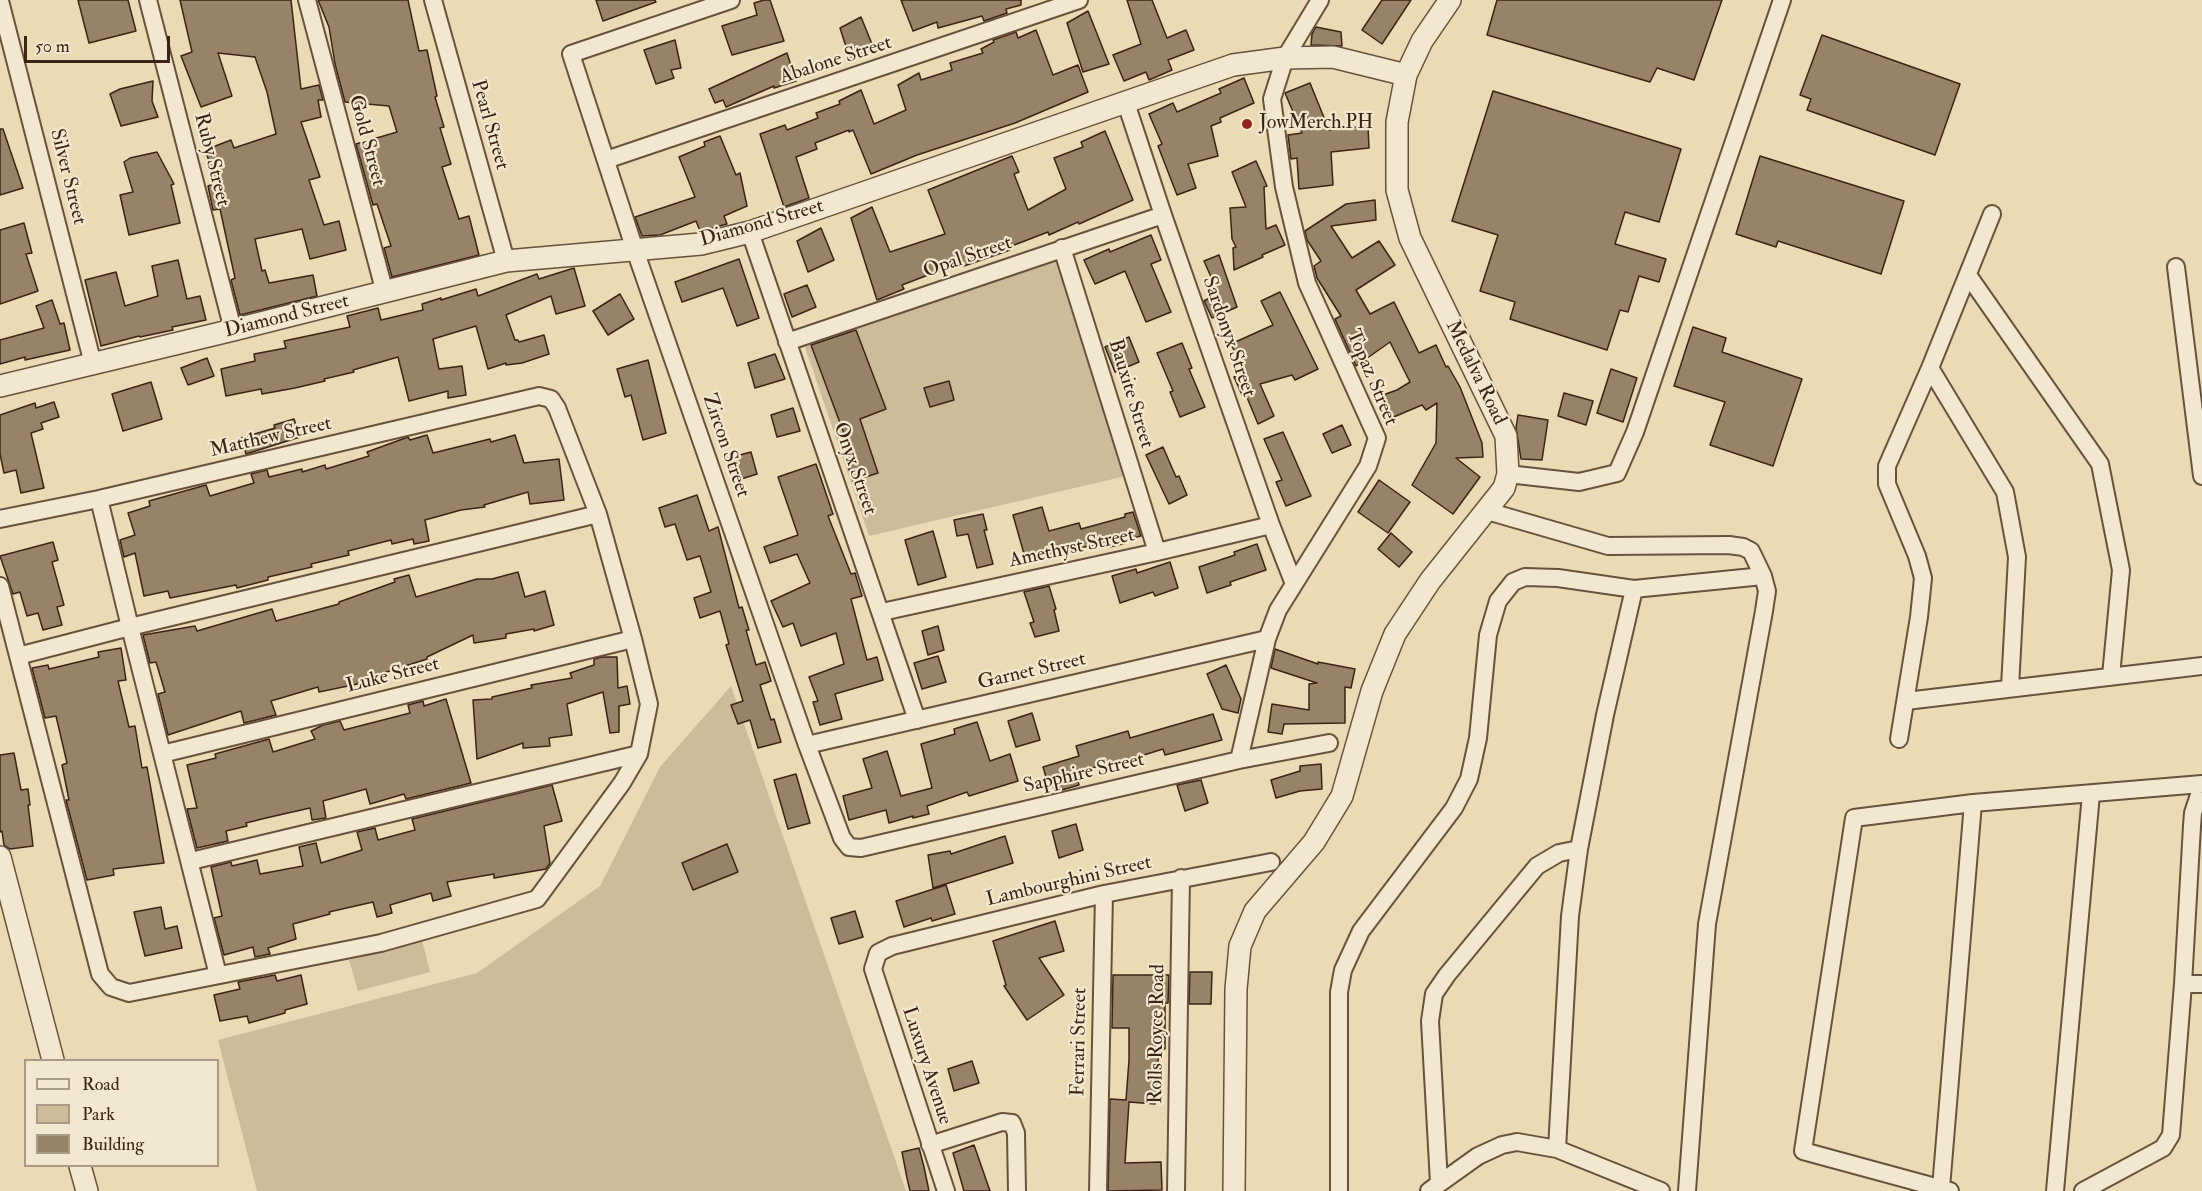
<!DOCTYPE html>
<style>
body{margin:0}
#map{position:relative;width:2202px;height:1191px;overflow:hidden;background:#ebdbb5;font-family:"IM FELL Double Pica",serif}
canvas{display:block}
.legend{position:absolute;left:24px;top:1059px;width:195px;height:108px;box-sizing:border-box;background:#f2e8cf;border:2px solid #aa9985;margin:0;padding:8px 10px;list-style:none;font-size:18px;color:#3d2315}
.legend li{display:flex;align-items:center;gap:12px;height:30px}
.legend b{width:30px;border:2px solid #aa9985}
.scale{position:absolute;left:24px;top:36px;width:146px;height:27px;box-sizing:border-box;border:3px solid #3d2315;border-top:0;padding-left:8px;font-size:18px;line-height:21px;white-space:nowrap;color:#3d2315;-webkit-text-stroke:4px #f2e8cf;paint-order:stroke}
</style>
<div id="map">
<canvas width="2202" height="1191"></canvas>
<ul class="legend">
<li><b style="height:8px;background:#f2e8cf"></b>Road</li>
<li><b style="height:16px;background:#cdbc9a"></b>Park</li>
<li><b style="height:16px;background:#978368"></b>Building</li>
</ul>
<div class="scale">50 m</div>
</div>
<script>
const ctx = document.querySelector('canvas').getContext('2d');
ctx.lineJoin = 'round';
function fillPath(path, color) { ctx.fillStyle = color; ctx.fill(path, 'evenodd'); }
const shape = rows => new Path2D(rows.map(r => 'M' + r).join(''));
function strokePath(path, color, width, dash) { ctx.strokeStyle = color; ctx.lineWidth = width; ctx.lineCap = dash ? 'butt' : 'round'; ctx.setLineDash(dash || []); ctx.stroke(path); }
function drawText(font, color, halo, rows, align = 'center') {
  ctx.font = font + ' "IM FELL Double Pica",serif'; ctx.lineWidth = 4.5; ctx.setLineDash([]); ctx.textBaseline = 'middle'; ctx.strokeStyle = halo; ctx.fillStyle = color; for (const [text, x, y, turn = 0] of rows) {
    ctx.save(); ctx.translate(x, y); ctx.rotate((+turn || 0) * Math.PI / 180); ctx.textAlign = isNaN(turn) ? turn : align; if (halo) ctx.strokeText(text, 0, 0); ctx.fillText(text, 0, 0); ctx.restore();
  }
}
const green = shape([
 [1056,257,1126,476,869,536,804,344],
 [731,686,906,1191,257,1191,218,1040,477,973,600,886,660,767],
 [422,940,430,972,358,991,349,960]
]);
const building = shape([
 [78,0,128,0,136,31,89,43,78,0],
 [180,0,291,0,301,89,319,85,323,100,318,100,321,117,301,122,320,177,309,180,324,225,339,221,346,250,310,259,302,229,255,239,262,271,265,270,269,283,313,275,317,296,240,315,231,280,235,278,220,209,213,210,208,186,217,183,205,150,231,140,234,148,276,134,267,92,255,57,218,53,232,96,201,107,181,56,192,52,180,0],
 [318,0,408,0,419,51,427,50,437,96,435,97,444,127,440,128,451,164,442,167,459,219,469,216,479,255,392,277,384,248,391,246,377,204,373,205,356,144,397,132,389,106,345,102,335,64,329,27,318,0],
 [596,0,655,0,656,2,603,21,596,0],
 [764,0,770,0,784,41,732,55,722,26,757,15,754,3,764,0],
 [901,0,1021,0,1021,5,1006,9,1007,13,984,21,982,16,938,28,937,22,913,31,901,0],
 [1127,0,1152,0,1167,38,1186,30,1194,50,1168,60,1172,70,1149,80,1146,72,1124,81,1113,55,1141,44,1127,0],
 [1382,0,1411,0,1382,44,1362,30,1382,0],
 [1497,0,1722,0,1694,80,1657,68,1650,82,1487,35,1497,0],
 [1088,11,1109,64,1083,72,1067,23,1088,11],
 [861,17,874,49,850,59,840,28,861,17],
 [1316,27,1341,32,1342,46,1311,45,1312,34,1316,27],
 [1036,30,1053,75,1078,65,1088,92,1015,123,917,155,871,174,853,130,849,132,849,130,815,143,817,149,796,157,809,198,784,207,760,134,785,125,787,130,818,118,816,113,840,104,839,101,861,90,874,124,906,110,898,85,919,73,921,80,952,70,950,63,983,53,981,49,994,42,993,40,1016,32,1018,38,1036,30],
 [1822,35,1960,84,1935,155,1807,110,1811,99,1800,95,1822,35],
 [675,40,681,68,671,70,674,78,656,84,644,50,675,40],
 [787,53,796,81,774,88,774,86,726,107,723,100,715,103,709,89,787,53],
 [1244,78,1254,103,1220,118,1221,122,1211,126,1218,156,1188,164,1196,188,1177,195,1158,146,1162,144,1149,114,1173,103,1177,112,1221,93,1219,89,1244,78],
 [153,81,152,101,158,117,121,126,110,94,120,89,153,81],
 [1310,83,1329,130,1368,126,1369,148,1331,152,1333,185,1299,189,1297,158,1291,159,1288,135,1302,133,1285,93,1310,83],
 [1493,91,1681,149,1659,222,1625,212,1615,244,1666,259,1659,282,1639,276,1628,312,1620,310,1607,350,1510,319,1515,302,1480,291,1498,235,1452,221,1493,91],
 [0,129,3,129,23,188,0,195,0,129],
 [1105,131,1133,200,1079,224,1078,222,1049,235,1048,232,1009,247,1010,250,964,266,962,262,902,285,904,289,877,300,851,218,872,207,890,252,945,234,928,190,1012,156,1019,172,1014,174,1028,210,1066,189,1054,158,1083,147,1081,142,1105,131],
 [720,136,736,175,740,173,747,206,724,216,727,224,700,231,696,221,660,235,642,236,635,217,695,197,679,157,705,146,704,142,720,136],
 [157,152,174,184,171,185,180,223,129,235,120,195,133,192,124,162,130,158,157,152],
 [1760,156,1904,201,1881,274,1778,241,1776,247,1736,234,1760,156],
 [1256,161,1267,186,1264,187,1266,229,1276,225,1285,245,1262,255,1263,257,1234,270,1233,248,1236,247,1232,239,1230,208,1246,207,1232,172,1256,161],
 [1375,200,1376,220,1331,226,1352,258,1379,241,1395,265,1356,290,1370,314,1394,302,1419,353,1436,345,1446,367,1448,366,1460,387,1482,443,1483,457,1456,458,1480,477,1453,514,1412,485,1436,443,1437,403,1426,410,1422,405,1389,419,1380,396,1397,390,1410,382,1390,342,1356,366,1335,319,1341,316,1317,278,1314,266,1321,261,1307,240,1305,231,1346,204,1375,200],
 [24,223,32,253,26,254,38,291,0,304,0,230,24,223],
 [821,228,834,260,808,272,797,241,821,228],
 [1151,235,1161,260,1151,264,1171,312,1146,322,1125,271,1095,284,1084,260,1109,249,1110,252,1151,235],
 [1219,255,1237,307,1212,318,1204,301,1218,293,1204,261,1219,255],
 [739,259,759,318,737,326,723,288,682,302,675,282,739,259],
 [178,260,187,299,200,296,206,320,172,327,173,330,140,337,139,336,101,346,85,280,116,272,125,306,158,296,152,266,178,260],
 [574,268,585,306,556,314,551,296,506,315,515,340,518,340,519,342,544,335,549,354,522,363,506,365,506,363,488,369,476,326,433,339,439,369,462,366,466,395,448,398,448,391,409,401,398,357,353,370,354,372,324,379,325,381,295,388,262,394,261,389,226,396,221,369,255,361,254,354,286,348,284,341,350,327,347,316,378,308,381,320,423,310,422,304,441,298,441,300,476,289,478,296,537,274,539,279,574,268],
 [807,285,816,307,792,317,784,294,807,285],
 [1280,292,1318,369,1295,380,1292,375,1260,384,1274,416,1258,424,1246,395,1243,397,1234,377,1244,372,1231,344,1273,325,1261,301,1280,292],
 [620,294,634,319,608,335,593,311,620,294],
 [52,300,60,324,64,323,70,350,25,360,25,357,0,364,0,340,44,328,36,306,52,300],
 [1693,327,1726,338,1722,352,1802,379,1773,466,1710,445,1725,402,1674,386,1693,327],
 [856,330,886,409,860,419,878,473,853,481,840,441,846,439,811,345,856,330],
 [1129,337,1139,362,1115,372,1105,347,1129,337],
 [1182,343,1192,368,1189,369,1205,407,1180,417,1170,392,1173,391,1157,353,1182,343],
 [775,354,785,379,755,388,748,363,775,354],
 [207,358,214,376,188,385,181,368,207,358],
 [648,360,666,433,643,440,631,395,625,397,617,369,648,360],
 [1611,369,1637,378,1623,422,1597,413,1611,369],
 [949,381,954,400,930,407,924,388,949,381],
 [151,382,162,419,123,431,112,394,151,382],
 [1564,393,1593,401,1586,425,1558,416,1564,393],
 [54,402,59,417,41,423,43,429,31,433,44,488,21,493,16,470,4,473,0,454,0,415,35,403,36,408,54,402],
 [793,408,800,431,777,437,771,415,793,408],
 [1518,415,1548,420,1542,460,1521,459,1516,428,1518,415],
 [294,419,300,437,246,454,241,438,275,428,274,425,294,419],
 [1342,425,1351,445,1332,453,1323,434,1342,425],
 [1283,432,1311,496,1286,506,1276,482,1282,480,1264,439,1283,432],
 [427,435,433,453,490,439,491,442,515,435,524,463,559,459,564,500,530,504,528,492,484,505,485,507,461,510,425,520,429,541,414,544,413,539,392,544,391,540,348,551,349,555,311,564,312,567,268,577,268,580,237,588,236,585,170,598,168,591,144,596,135,553,124,557,120,540,135,535,128,513,150,506,149,501,206,485,210,496,254,483,251,474,267,470,269,477,302,469,302,472,325,465,326,469,369,456,367,452,408,437,410,440,427,435],
 [1163,447,1176,477,1179,476,1187,495,1169,504,1146,455,1163,447],
 [751,452,757,474,735,481,728,458,751,452],
 [816,464,833,514,828,516,851,574,855,573,862,596,851,599,867,660,877,657,883,680,835,694,842,719,820,725,813,702,818,701,809,677,844,664,836,633,801,646,793,623,783,627,771,601,810,583,797,554,770,563,764,547,798,535,778,477,816,464],
 [1379,480,1410,502,1388,533,1358,512,1379,480],
 [697,495,709,531,718,527,739,608,742,607,749,630,746,630,756,665,765,662,771,681,760,685,771,720,774,719,781,742,758,748,750,720,738,724,731,705,743,701,726,645,729,644,720,611,700,618,694,598,711,592,700,556,687,560,675,524,665,527,659,508,697,495],
 [1042,507,1049,531,1079,523,1081,529,1125,517,1125,514,1133,512,1141,536,1125,540,1126,543,1110,547,1108,541,1069,551,1069,548,1026,561,1013,515,1042,507],
 [983,514,987,530,984,530,993,564,977,568,968,534,957,536,954,520,983,514],
 [933,531,946,577,918,585,905,540,933,531],
 [1391,533,1412,552,1399,567,1378,549,1391,533],
 [53,542,58,560,52,562,64,605,57,607,62,625,43,630,38,613,27,616,20,592,13,594,0,556,53,542],
 [1257,544,1266,570,1230,582,1231,585,1207,593,1199,567,1235,555,1234,552,1257,544],
 [1170,562,1178,588,1155,596,1153,592,1120,603,1112,576,1136,569,1137,573,1170,562],
 [518,572,525,597,545,591,554,625,534,631,534,629,506,634,506,638,474,643,473,635,427,657,427,659,371,677,372,681,319,692,318,687,271,701,276,715,244,723,241,711,168,735,158,694,165,692,156,662,150,663,143,635,195,626,197,631,272,609,276,621,339,604,339,602,395,582,394,579,409,575,416,597,477,579,492,579,518,572],
 [1049,586,1056,609,1054,610,1059,631,1035,637,1030,623,1034,622,1024,592,1049,586],
 [938,626,944,650,928,655,922,631,938,626],
 [121,648,126,680,118,681,129,727,135,726,142,768,147,767,164,863,113,869,114,875,87,880,66,800,69,800,62,765,67,763,56,716,45,718,32,668,48,665,49,669,99,657,98,652,121,648],
 [1275,649,1318,664,1318,662,1355,669,1351,688,1345,687,1345,723,1284,724,1282,734,1268,732,1272,704,1309,710,1309,684,1317,683,1271,668,1275,649],
 [938,656,946,682,922,689,914,663,938,656],
 [602,657,617,657,618,688,627,686,630,704,619,706,619,732,610,733,603,692,567,704,572,735,549,738,550,746,523,748,523,743,477,759,473,700,492,699,492,697,532,688,531,685,572,678,570,673,594,665,594,659,602,657],
 [1226,665,1241,699,1238,713,1222,709,1207,674,1226,665],
 [446,699,471,783,406,799,404,794,370,804,366,789,323,801,326,818,312,820,310,808,266,818,246,823,247,826,226,831,228,841,197,848,187,809,197,808,187,765,216,758,215,754,269,739,273,752,315,739,311,731,323,725,340,721,344,730,410,713,408,705,423,701,424,706,446,699],
 [1032,713,1040,740,1016,747,1008,721,1032,713],
 [1213,714,1222,740,1165,755,1163,749,1112,765,1112,763,1075,772,1079,785,1055,792,1051,779,1047,780,1043,767,1079,756,1076,746,1128,731,1130,738,1213,714],
 [977,722,990,761,1010,754,1018,781,969,796,967,792,927,806,929,814,913,818,913,816,889,823,886,810,849,820,843,796,872,788,863,759,887,751,901,796,932,788,921,744,955,734,954,729,977,722],
 [14,753,21,790,28,789,30,805,28,805,33,846,10,849,4,845,2,831,0,832,0,755,14,753],
 [1321,764,1322,789,1300,791,1276,798,1271,780,1300,771,1300,766,1321,764],
 [796,774,810,823,788,829,774,780,796,774],
 [1201,780,1208,803,1185,811,1177,785,1201,780],
 [552,785,562,821,544,826,550,863,546,869,494,878,494,874,447,882,451,896,433,901,431,893,390,905,392,913,377,917,373,902,329,912,330,914,293,924,296,939,268,948,270,954,255,957,253,947,224,955,214,918,222,916,211,867,231,862,232,866,257,860,260,874,303,866,299,847,316,843,321,863,362,850,357,832,375,828,378,840,415,830,412,819,552,785],
 [1076,824,1083,850,1059,858,1052,831,1076,824],
 [1005,836,1013,863,933,888,928,855,950,851,951,854,1005,836],
 [727,844,738,872,693,890,682,863,727,844],
 [946,885,955,914,932,921,931,918,904,927,896,901,946,885],
 [161,907,165,929,177,926,182,948,145,956,134,912,161,907],
 [855,911,863,937,839,944,831,918,855,911],
 [1055,921,1064,951,1039,958,1064,995,1027,1020,1004,986,1006,985,993,941,1055,921],
 [1190,972,1212,972,1211,1004,1189,1004,1190,972],
 [275,975,277,981,301,975,307,1004,285,1010,285,1013,249,1023,247,1016,220,1021,214,995,240,989,238,982,275,975],
 [1113,975,1169,975,1168,1003,1165,1003,1165,1049,1159,1049,1155,1104,1129,1102,1125,1163,1161,1162,1162,1190,1108,1191,1110,1099,1126,1100,1129,1060,1129,1028,1112,1028,1113,975],
 [972,1061,979,1083,954,1091,948,1069,972,1061],
 [974,1145,990,1191,964,1191,953,1153,974,1145],
 [919,1148,924,1167,929,1191,910,1191,907,1178,902,1152,919,1148]
]);
const minor = shape([
 [148,0,233,330],
 [307,0,385,293],
 [433,0,506,261],
 [731,0,571,54,635,250,807,745,842,838,849,847,861,848,1239,760,1329,743],
 [0,1,93,364],
 [1126,103,1163,215,1271,525,1294,584],
 [606,160,1079,0],
 [750,232,917,720],
 [1062,248,1157,552],
 [2176,267,2202,476],
 [1968,275,2100,464,2121,570,2111,676],
 [787,342,1163,215],
 [1930,368,2005,492,2017,557,2010,687],
 [1508,474,1579,482,1617,473,1635,432,1782,0],
 [99,499,130,627,218,975],
 [1487,511,1608,546,1729,545,1743,547,1751,551,1763,576,1767,591,1764,611,1707,924,1687,1191],
 [0,519,99,499,539,396,551,399,557,408,598,514,633,639,649,704,639,754,622,783,537,899,381,943,129,993,111,987,100,974,0,586],
 [882,612,1157,552,1271,525],
 [18,656,130,627,598,514],
 [1906,701,2202,666],
 [1899,739,1919,617,1923,578,1917,556,1887,484,1887,466,1930,368,1992,214],
 [807,745,1267,639],
 [162,754,633,639],
 [1239,760,1267,639,1278,610,1368,466,1377,438,1307,283,1284,187,1272,99,1285,58,1320,0],
 [191,861,639,754],
 [2183,984,2202,984],
 [930,1145,1002,1122,1012,1123,1016,1133,1017,1191],
 [1557,1149,1570,916,1579,849,1605,715,1634,589],
 [1439,1183,1430,1021,1434,994,1447,975,1537,866,1559,853,1579,849],
 [1941,1188,1973,803],
 [946,1191,873,969,878,953,892,946,1104,894,1271,862],
 [1098,1191,1104,894],
 [1176,1191,1181,878],
 [1339,1191,1339,992,1343,970,1361,931,1454,808,1469,779,1478,738,1488,635,1498,601,1513,582,1525,577,1558,578,1634,589,1763,576],
 [1429,1191,1478,1156,1502,1145,1517,1142,1557,1149,1661,1191],
 [1950,1191,1803,1151,1854,818,1973,803,2202,784],
 [2055,1191,2091,794],
 [2083,1191,2163,1148,2171,1135,2183,984,2192,826,2193,813,2202,786]
]);
const tertiary = shape([
 [0,386,233,330,506,261,701,244,750,232,1233,65,1285,58,1333,57,1406,75],
 [0,857,53,1060],
 [80,1166,87,1191],
 [1234,1191,1236,989,1240,946,1255,911,1314,842,1342,796,1372,691,1395,634,1430,581,1504,488,1508,474,1506,436,1410,238,1397,190,1397,122,1406,75,1422,41,1450,0]
]);
const markers = [
 [1247,124,6,"#8f2418"]
];
const streetNames = [
 ["Abalone Street",836,61,-18],
 ["Pearl Street",489,125,74],
 ["Gold Street",366,141,75],
 ["Ruby Street",211,160,76],
 ["Silver Street",67,177,76],
 ["Diamond Street",762,224,-16],
 ["Opal Street",968,258,-19],
 ["Diamond Street",287,317,-14],
 ["Sardonyx Street",1228,337,71],
 ["Medalva Road",1475,373,64],
 ["Topaz Street",1371,378,67],
 ["Bauxite Street",1130,394,73],
 ["Matthew Street",271,438,-13],
 ["Zircon Street",725,446,71],
 ["Onyx Street",854,469,71],
 ["Amethyst Street",1072,549,-12],
 ["Garnet Street",1032,672,-13],
 ["Luke Street",393,676,-14],
 ["Sapphire Street",1084,774,-13],
 ["Lambourghini Street",1069,882,-13],
 ["Rolls Royce Road",1158,1034,-89],
 ["Ferrari Street",1080,1042,-89],
 ["Luxury Avenue",926,1066,72]
];
const poiNames = [
 ["JowMerch.PH",1259,124]
];
fillPath(green, '#cdbc9a');
fillPath(building, '#978368');
strokePath(building, '#3d2315', 1.5);
strokePath(minor, '#68513d', 20);
strokePath(tertiary, '#68513d', 24);
strokePath(minor, '#f2e8cf', 16);
strokePath(tertiary, '#f2e8cf', 21);
for (const [x, y, r, color] of markers) { const dot = new Path2D(); dot.arc(x, y, r, 0, 2 * Math.PI); ctx.fillStyle = color; ctx.fill(dot); strokePath(dot, '#f2e8cf', 2); }
drawText('20px', '#3d2315', '#f2e8cf', streetNames);
drawText('20px', '#3d2315', '#f2e8cf', poiNames, 'left');
</script>
